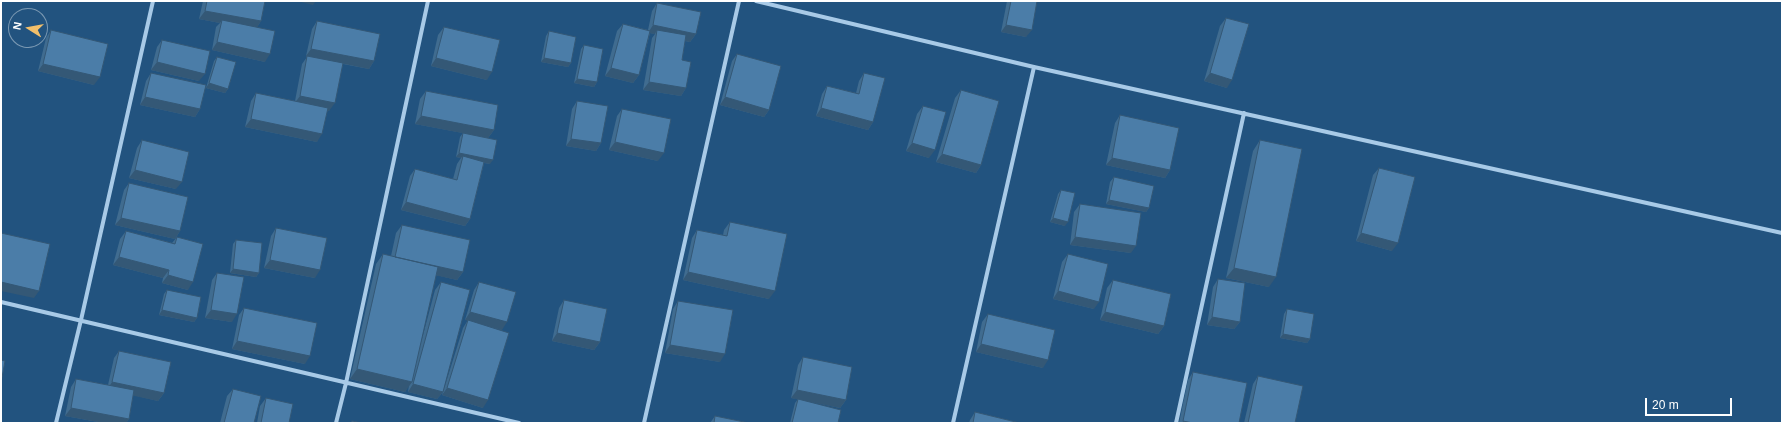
<!DOCTYPE html>
<style>
body{margin:0}
#map{position:relative;width:1783px;height:424px;overflow:hidden;background:#22537f;font-family:Arial,sans-serif}
canvas{display:block}
.frame{position:absolute;inset:0;border:2px solid #fff;pointer-events:none}
.north{position:absolute;left:8px;top:8px;width:40px;height:40px;box-sizing:border-box;background:#22537f;border:1px solid #7a98b2;border-radius:50%;rotate:281deg;font-size:11px;font-weight:700;line-height:16px;text-align:center;color:#fff}
.north::after{content:'';display:block;margin:auto;width:14px;height:18px;background:#f2bf6a;clip-path:polygon(50% 0,100% 100%,50% 72%,0 100%)}
.scale{position:absolute;left:1645px;top:398px;width:87px;height:18px;box-sizing:border-box;border:2px solid #fff;border-top:0;padding-left:5px;font-size:12px;line-height:14px;white-space:nowrap;color:#fff;-webkit-text-stroke:3px #22537f;paint-order:stroke}
</style>
<div id="map">
<canvas width="1783" height="424"></canvas>
<div class="frame"></div>
<div class="north">N</div>
<div class="scale">20 m</div>
</div>
<script>
const ctx = document.querySelector('canvas').getContext('2d');
ctx.lineJoin = 'round';
const shape = rows => new Path2D(rows.map(r => 'M' + r).join(''));
function strokePath(path, color, width, dash) { ctx.strokeStyle = color; ctx.lineWidth = width; ctx.lineCap = dash ? 'butt' : 'round'; ctx.setLineDash(dash || []); ctx.stroke(path); }
function fillPath(path, color) { ctx.fillStyle = color; ctx.fill(path, 'evenodd'); }
const street = shape([
 [756,1,1034,67,1782,233],
 [1,302,519,423],
 [56,423,81,320,153,1],
 [336,423,346,383,428,1],
 [644,423,739,1],
 [953,423,1034,67],
 [1176,423,1244,113]
]);
const wall = shape([
 [203,1,265,1,261,21,257,27,265,62,212,50,216,27,220,23,199,19],
 [1007,1,1037,1,1026,37,1001,32],
 [657,3,696,34,690,42,685,41,682,60,686,88,681,96,643,90,652,38,655,34,650,33,639,75,633,83,605,76,617,31,623,24,648,30,652,11],
 [1226,18,1227,88,1204,81,1220,26],
 [317,21,374,61,369,69,343,64,329,111,327,110,317,142,245,127,251,101,256,93,295,101,302,64,307,57,306,56,312,29],
 [444,27,487,80,431,66,438,35],
 [51,30,94,85,38,71,46,38],
 [549,31,571,63,568,67,541,62,546,36],
 [162,40,199,81,151,70,157,47],
 [584,45,597,82,594,87,574,83,581,49],
 [737,54,769,110,764,117,720,105,732,61],
 [217,57,228,89,225,93,206,88,214,61],
 [151,73,200,109,195,117,140,105,146,81],
 [864,73,873,122,868,130,816,116,822,94,827,86,856,93,859,81],
 [961,90,981,165,976,173,936,162,955,98],
 [426,91,494,130,488,138,490,164,484,163,470,219,465,226,401,210,410,176,415,169,453,179,457,164,461,158,456,157,460,137,463,133,415,124,420,99],
 [577,101,601,143,596,151,566,146,572,109],
 [923,106,929,158,906,151,917,114],
 [622,109,658,161,609,150,617,116],
 [1120,115,1170,170,1165,178,1106,165,1115,123],
 [142,140,176,189,129,178,137,148],
 [1260,140,1269,287,1226,278,1253,151],
 [1379,168,1392,251,1356,241,1373,175],
 [1114,177,1149,208,1146,212,1106,204,1110,182],
 [129,183,180,231,175,239,115,225,124,190],
 [1061,190,1065,226,1050,222,1058,194],
 [1080,204,1131,253,1070,245,1074,212],
 [730,222,769,299,683,280,692,238,697,230,723,235,724,230],
 [402,225,463,272,457,280,436,275,419,350,435,290,441,282,443,392,437,399,408,392,409,385,405,392,350,379,376,264,383,254,391,256,396,233],
 [276,228,315,278,264,268,271,236],
 [126,231,172,243,177,237,188,290,162,283,163,278,113,265,120,239],
 [236,240,259,273,256,277,230,273,233,244],
 [1068,254,1094,309,1053,299,1062,262],
 [217,273,232,322,205,318,212,280],
 [1218,279,1240,322,1234,329,1207,325,1213,287],
 [1113,280,1164,326,1158,334,1100,320,1107,288],
 [479,282,502,330,483,325,483,408,442,395,463,328,468,320,465,320,474,290],
 [167,290,197,318,194,322,159,315,164,294],
 [564,300,600,342,594,350,552,341,559,308],
 [678,301,720,362,665,353,673,309],
 [244,308,305,364,232,349,239,315],
 [1287,309,1310,339,1307,343,1280,338,1284,314],
 [988,314,1043,368,976,352,982,322],
 [119,351,164,393,158,401,133,395,129,419,126,423,104,423,65,416,71,387,76,379,108,385,114,358],
 [803,357,846,400,840,408,807,401,838,423,790,423,795,403,798,399,791,398,798,365],
 [1193,372,1239,423,1179,423,1188,380],
 [1258,376,1295,423,1244,423,1253,384],
 [233,389,254,423,220,423,227,396],
 [266,398,289,423,257,423,260,406],
 [975,412,1020,423,969,423,970,420],
 [715,416,749,423,710,423]
]);
const shadedWall = shape([
 [297,1,316,1,313,5],
 [205,11,261,21,256,29,222,20,220,23,199,19],
 [653,25,696,34,690,42,657,35,657,30,655,34,648,33],
 [1006,25,1032,30,1026,37,1001,32],
 [217,42,270,54,265,62,212,50],
 [311,49,374,61,369,69,306,56],
 [436,58,492,72,487,80,431,66],
 [544,58,571,63,568,67,541,62],
 [157,62,205,74,199,81,151,70],
 [43,64,100,77,94,85,38,71],
 [611,68,639,75,633,83,605,76],
 [1210,73,1232,80,1227,88,1204,81],
 [577,79,597,82,594,87,574,83],
 [649,82,686,88,681,96,643,90],
 [209,83,228,89,225,93,206,88],
 [300,96,335,103,329,111,294,104],
 [145,97,200,109,195,117,140,105],
 [725,97,769,110,764,117,720,105],
 [821,108,873,122,868,130,816,116],
 [421,116,494,130,488,138,415,124],
 [251,119,322,134,317,142,245,127],
 [571,139,601,143,596,151,566,146],
 [615,142,664,153,658,161,609,150],
 [912,143,935,150,929,158,906,151],
 [459,153,493,160,490,164,462,158,463,156,461,158,456,157],
 [942,154,981,165,976,173,936,162],
 [1112,158,1170,170,1165,178,1106,165],
 [135,170,182,182,176,189,129,178],
 [1109,200,1149,208,1146,212,1106,204],
 [406,202,470,219,465,226,401,210],
 [121,218,180,231,175,239,115,225],
 [1053,218,1068,222,1065,226,1050,222],
 [1361,233,1398,243,1392,251,1356,241],
 [1075,237,1136,246,1131,253,1070,245],
 [119,257,169,270,163,278,113,265],
 [395,257,463,272,457,280,389,265],
 [270,260,320,270,315,278,264,268],
 [1234,268,1276,277,1269,287,1226,278],
 [233,269,259,273,256,277,230,273],
 [688,272,775,291,769,299,683,280],
 [168,275,193,282,188,290,162,283],
 [1,282,39,291,34,298,1,291],
 [1058,291,1099,302,1094,309,1053,299],
 [162,310,197,318,194,322,159,315],
 [211,310,237,314,232,322,205,318],
 [470,312,507,322,502,330,465,320],
 [1105,312,1164,326,1158,334,1100,320],
 [1212,317,1240,322,1234,329,1207,325],
 [557,333,600,342,594,350,552,341],
 [1283,334,1310,339,1307,343,1280,338],
 [237,341,310,356,305,364,232,349],
 [981,344,1048,360,1043,368,976,352],
 [670,345,725,354,720,362,665,353],
 [357,369,412,382,405,392,350,379],
 [112,382,164,393,158,401,107,390],
 [413,384,443,392,437,399,408,392],
 [447,388,488,400,483,408,442,395],
 [797,390,846,400,840,408,791,398],
 [71,408,129,419,126,423,104,423,65,416],
 [1183,421,1193,423,1182,423]
]);
const building = shape([
 [207,1,265,1,261,21,205,11,207,1],
 [1011,1,1037,1,1032,30,1006,25,1011,1],
 [657,3,701,12,696,34,653,25,657,3],
 [1226,18,1249,24,1232,80,1210,73,1226,18],
 [222,20,275,31,270,54,217,42,222,20],
 [317,21,380,34,374,61,311,49,317,21],
 [623,24,650,31,639,75,611,68,623,24],
 [444,27,500,40,492,72,436,58,444,27],
 [51,30,108,44,100,77,43,64,51,30],
 [657,30,686,35,682,60,691,62,686,88,649,82,657,30],
 [549,31,576,37,571,63,544,58,549,31],
 [162,40,210,51,205,74,157,62,162,40],
 [584,45,603,49,597,82,577,79,584,45],
 [737,54,781,66,769,110,725,97,737,54],
 [307,56,343,63,335,103,300,96,307,56],
 [217,57,236,62,228,89,209,83,217,57],
 [151,73,206,85,200,109,145,97,151,73],
 [864,73,885,78,873,122,821,108,827,86,859,94,864,73],
 [961,90,999,101,981,165,942,154,961,90],
 [426,91,498,105,494,130,421,116,426,91],
 [256,93,328,108,322,134,251,119,256,93],
 [577,101,608,106,601,143,571,139,577,101],
 [923,106,946,112,935,150,912,143,923,106],
 [622,109,671,119,664,153,615,142,622,109],
 [1120,115,1179,128,1170,170,1112,158,1120,115],
 [463,133,497,140,493,160,459,153,463,133],
 [142,140,189,152,182,182,135,170,142,140],
 [1260,140,1302,149,1276,277,1234,268,1260,140],
 [463,156,484,162,470,219,406,202,415,169,457,180,463,156],
 [1379,168,1415,177,1398,243,1361,233,1379,168],
 [1114,177,1154,186,1149,208,1109,200,1114,177],
 [129,183,188,197,180,231,121,218,129,183],
 [1061,190,1075,193,1068,222,1053,218,1061,190],
 [1080,204,1141,213,1136,246,1075,237,1080,204],
 [730,222,787,234,775,291,688,272,697,230,727,236,730,222],
 [402,225,470,240,463,272,395,257,402,225],
 [276,228,327,238,320,270,270,260,276,228],
 [126,231,175,244,177,237,203,244,193,282,168,275,169,270,119,257,126,231],
 [1,233,50,244,39,291,1,282,1,233],
 [236,240,262,243,259,273,233,269,236,240],
 [383,254,438,267,412,382,357,369,383,254],
 [1068,254,1108,264,1099,302,1058,291,1068,254],
 [217,273,244,277,237,314,211,310,217,273],
 [1218,279,1245,283,1240,322,1212,317,1218,279],
 [1113,280,1171,294,1164,326,1105,312,1113,280],
 [441,282,470,290,443,392,413,384,441,282],
 [479,282,516,292,507,322,470,312,479,282],
 [167,290,201,297,197,318,162,310,167,290],
 [564,300,607,309,600,342,557,333,564,300],
 [678,301,733,310,725,354,670,345,678,301],
 [244,308,317,323,310,356,237,341,244,308],
 [1287,309,1314,314,1310,339,1283,334,1287,309],
 [988,314,1055,330,1048,360,981,344,988,314],
 [468,320,509,333,488,400,447,388,468,320],
 [119,351,171,362,164,393,112,382,119,351],
 [803,357,852,367,846,400,797,390,803,357],
 [1,360,5,361,1,383,1,360],
 [1193,372,1247,383,1239,423,1193,423,1183,421,1193,372],
 [1258,376,1303,386,1295,423,1248,423,1258,376],
 [76,379,134,390,129,419,71,408,76,379],
 [233,389,261,396,254,423,224,423,233,389],
 [266,398,293,404,289,423,261,423,266,398],
 [798,399,841,410,838,423,792,423,798,399],
 [975,412,1020,423,973,423,975,412],
 [715,416,749,423,714,423,715,416],
 [352,421,362,423,351,423,352,421]
]);
strokePath(street, '#a8cae7', 4);
fillPath(wall, '#406c90');
fillPath(shadedWall, '#345876');
fillPath(building, '#4b7da8');
strokePath(building, '#345876', 1);
</script>
